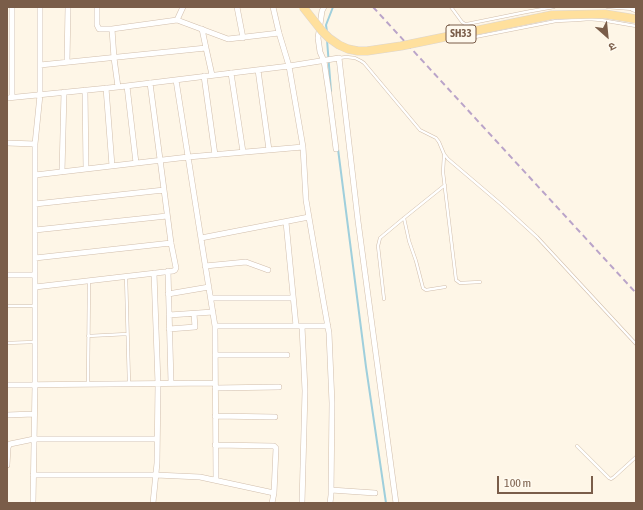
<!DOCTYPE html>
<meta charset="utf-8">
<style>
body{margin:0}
#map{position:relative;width:643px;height:510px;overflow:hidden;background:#fef6e7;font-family:"Asap Condensed","Noto Sans Devanagari",sans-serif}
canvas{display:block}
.frame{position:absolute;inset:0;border:8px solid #7a5d49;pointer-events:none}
.north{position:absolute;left:587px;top:16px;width:40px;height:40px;-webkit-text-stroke:3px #fffaef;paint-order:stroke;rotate:153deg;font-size:11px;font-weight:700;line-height:16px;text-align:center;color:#7a5d49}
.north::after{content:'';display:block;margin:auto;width:14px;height:18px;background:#7a5d49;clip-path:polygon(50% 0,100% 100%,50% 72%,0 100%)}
.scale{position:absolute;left:497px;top:476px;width:96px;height:18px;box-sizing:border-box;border:2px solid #7a5d49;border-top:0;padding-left:5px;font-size:12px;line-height:14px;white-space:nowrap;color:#7a5d49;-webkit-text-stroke:3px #fffaef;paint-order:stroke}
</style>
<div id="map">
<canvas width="643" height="510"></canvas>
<div class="frame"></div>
<div class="north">उ</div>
<div class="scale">100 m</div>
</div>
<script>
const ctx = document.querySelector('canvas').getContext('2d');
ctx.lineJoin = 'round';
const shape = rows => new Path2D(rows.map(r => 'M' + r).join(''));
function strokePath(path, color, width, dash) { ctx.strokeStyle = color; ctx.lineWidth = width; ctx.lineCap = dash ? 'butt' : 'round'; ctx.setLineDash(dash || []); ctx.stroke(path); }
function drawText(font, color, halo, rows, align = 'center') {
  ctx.font = font + ' "Asap Condensed",sans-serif'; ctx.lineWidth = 3.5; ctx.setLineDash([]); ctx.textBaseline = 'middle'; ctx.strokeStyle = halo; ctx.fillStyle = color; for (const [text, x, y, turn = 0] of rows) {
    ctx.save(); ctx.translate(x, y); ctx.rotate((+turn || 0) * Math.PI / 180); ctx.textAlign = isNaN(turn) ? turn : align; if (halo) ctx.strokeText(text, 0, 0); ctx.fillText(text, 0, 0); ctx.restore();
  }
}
const stream = shape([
 [327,32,326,25,333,7],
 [327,40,331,91],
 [338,149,366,367,386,503]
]);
const service = shape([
 [451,7,462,22,465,24,467,24,526,12,554,7],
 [607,7,633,9],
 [475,37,556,21,577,20,589,19,601,20,636,26],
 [339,58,346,57,355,58,361,61,364,63,420,130,436,138,439,142,444,154,448,159,502,205,537,237,636,344],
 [444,155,443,172,456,280,460,283,480,282],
 [404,218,409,241,416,261,423,288,426,290,445,287],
 [126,276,129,383],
 [384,299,378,246,380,238,404,218,445,185],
 [7,306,34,306],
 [88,336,127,334],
 [7,343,34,342],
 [88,384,89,281],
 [577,446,609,478,611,479,614,477,636,457]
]);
const minor = shape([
 [97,7,97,25,99,29,112,29,177,20,228,39,279,33],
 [237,7,243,38],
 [273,7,279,33,289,66,303,147,306,200,323,299,329,333,332,403,331,495,330,503],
 [324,7,322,11,318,38,320,52,324,61,329,94,336,149],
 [632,7,633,9,636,10],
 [177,20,183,7],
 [112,29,114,58,118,87],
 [206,48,212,75],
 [67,62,68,7],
 [40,65,206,48,202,29],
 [258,70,269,150],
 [231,73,243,152],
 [204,76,215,155],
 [176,80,198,220,215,326,216,480],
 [127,86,136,163],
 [106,88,112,166],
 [85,90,86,169],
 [12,97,12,7],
 [7,98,118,87,289,66,339,58,358,221,396,503],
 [7,143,35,144],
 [62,172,64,92],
 [35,175,188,157,303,147],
 [35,204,164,190],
 [286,222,296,326],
 [35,230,167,216],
 [201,238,309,217],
 [35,258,171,243],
 [205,266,246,262,268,270],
 [168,271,171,383],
 [7,275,35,275],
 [35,287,173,271,175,270,176,268,171,243,150,83],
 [168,294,209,287],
 [211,298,293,298],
 [169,315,213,312],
 [215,326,328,326],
 [302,326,305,391,302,503],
 [169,329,195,327,194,314],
 [215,355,287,355],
 [7,385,215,383],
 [215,388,279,387],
 [7,415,34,414],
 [215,416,275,417],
 [215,445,274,446,276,448,274,493,272,503],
 [7,465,8,447,10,444,34,439,157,439],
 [33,475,156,475,200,477,274,493],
 [331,490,375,493],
 [33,503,35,385,35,144,40,95,40,7],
 [153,503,157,463,158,384,154,273]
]);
const rail = shape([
 [373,7,636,293]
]);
const primaryBridge = shape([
 [303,7,322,31,329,38,339,45,348,49,358,51,367,51,401,46,552,15,605,14,636,19]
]);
const shields = [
 [461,34,30]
];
const shieldNames = [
 ["SH33",461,34]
];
strokePath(stream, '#9fcfdc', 2);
strokePath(service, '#d1beac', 3.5);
strokePath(minor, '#d1beac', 6);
strokePath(service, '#fff', 2.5);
strokePath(minor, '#fff', 5);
strokePath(rail, '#baa4c9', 2, [6, 4]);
strokePath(primaryBridge, '#dcd5d0', 9, []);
strokePath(primaryBridge, '#ffe09d', 8);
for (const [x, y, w] of shields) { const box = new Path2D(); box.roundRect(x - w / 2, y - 9, w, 18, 3); ctx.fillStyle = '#fffaef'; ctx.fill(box); strokePath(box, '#7a5d49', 1); }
drawText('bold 11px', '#7a5d49', null, shieldNames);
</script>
